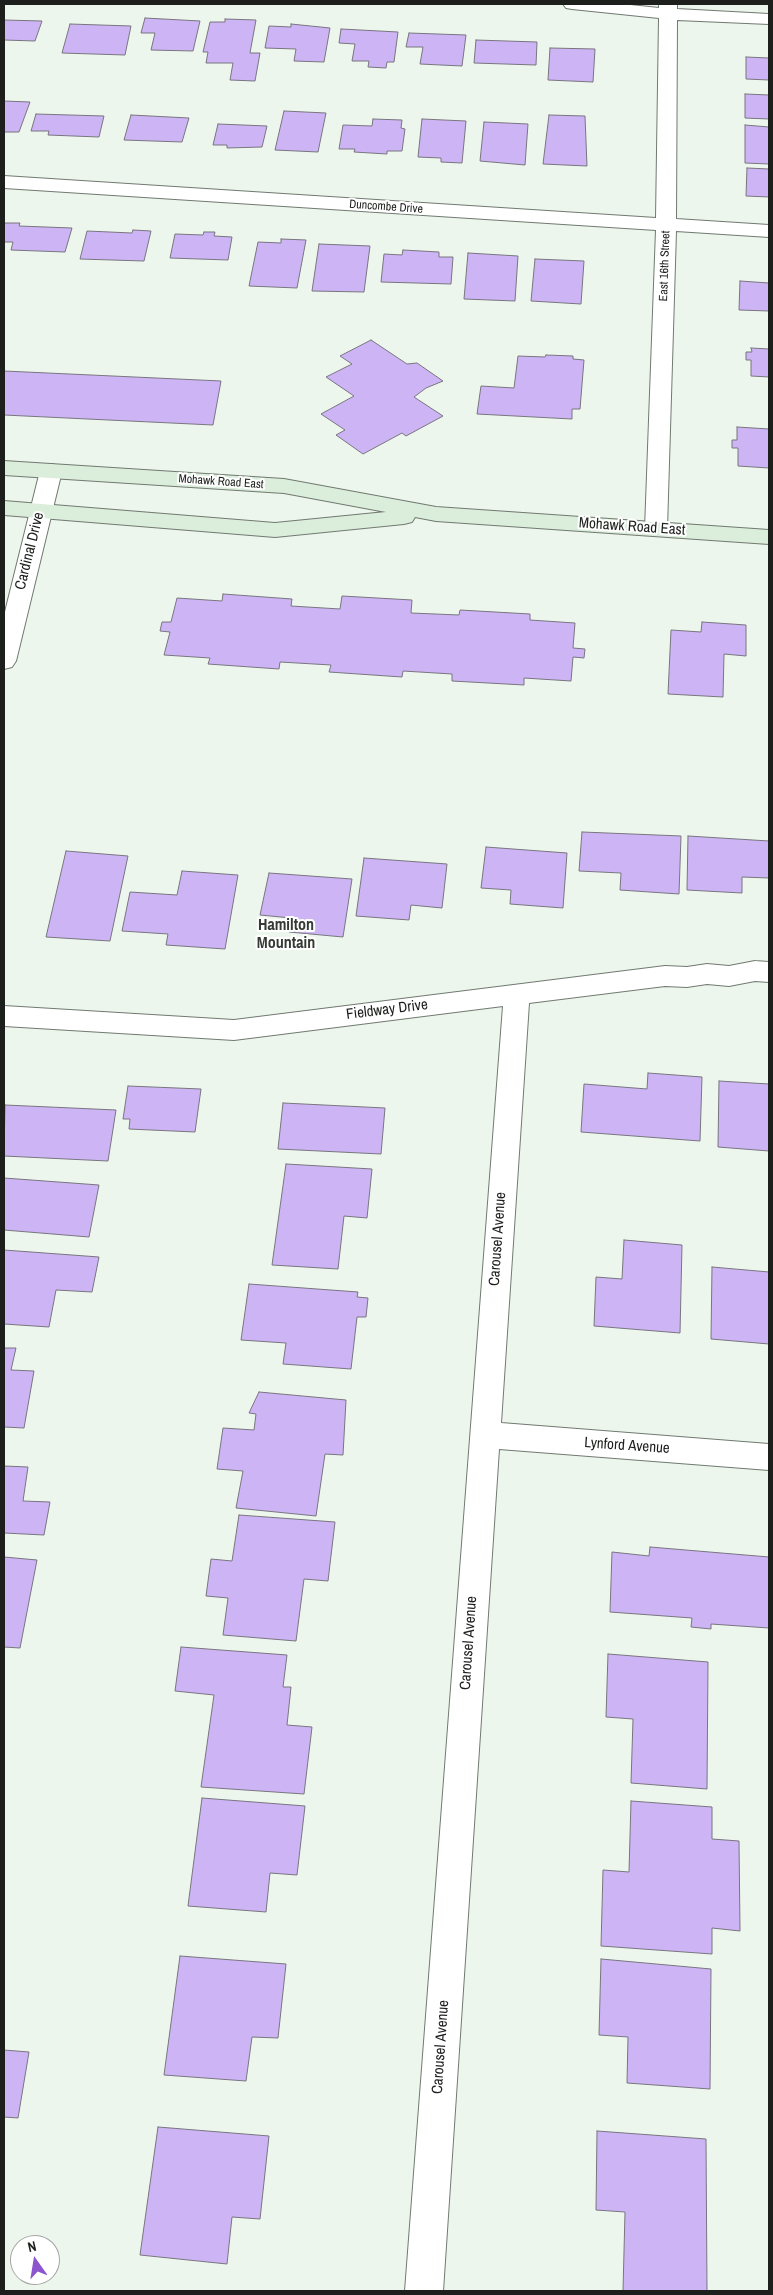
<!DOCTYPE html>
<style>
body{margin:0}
#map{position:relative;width:773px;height:2295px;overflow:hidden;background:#edf6ed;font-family:"Archivo Narrow",sans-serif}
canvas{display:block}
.frame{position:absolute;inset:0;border:5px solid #1c1f1c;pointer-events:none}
.north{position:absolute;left:10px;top:2235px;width:50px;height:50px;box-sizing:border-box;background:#fff;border:1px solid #a4a5a4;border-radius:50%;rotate:347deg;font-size:14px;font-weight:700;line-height:20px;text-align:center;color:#1c1f1c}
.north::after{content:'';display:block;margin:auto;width:18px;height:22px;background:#8c55cd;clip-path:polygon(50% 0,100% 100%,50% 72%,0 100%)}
</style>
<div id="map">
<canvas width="773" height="2295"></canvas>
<div class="frame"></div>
<div class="north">N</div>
</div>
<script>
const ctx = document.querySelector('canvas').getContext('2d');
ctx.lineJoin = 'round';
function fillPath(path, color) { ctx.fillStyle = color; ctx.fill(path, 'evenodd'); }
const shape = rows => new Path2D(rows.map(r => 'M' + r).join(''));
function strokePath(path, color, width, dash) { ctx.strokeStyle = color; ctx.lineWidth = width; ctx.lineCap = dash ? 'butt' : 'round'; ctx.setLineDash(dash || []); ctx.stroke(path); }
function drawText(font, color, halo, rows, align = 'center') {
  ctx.font = font + ' "Archivo Narrow",sans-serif'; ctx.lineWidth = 4; ctx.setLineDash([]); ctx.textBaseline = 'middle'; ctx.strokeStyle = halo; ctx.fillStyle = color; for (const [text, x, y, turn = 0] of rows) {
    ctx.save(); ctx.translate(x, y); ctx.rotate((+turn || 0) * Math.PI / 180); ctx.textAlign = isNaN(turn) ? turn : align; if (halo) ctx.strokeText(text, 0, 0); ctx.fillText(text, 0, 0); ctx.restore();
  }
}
const building = shape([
 [145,18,200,21,193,51,151,50,155,33,141,33,145,18],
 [225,19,256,20,250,53,260,53,255,81,230,80,233,63,206,63,208,52,203,52,210,22,225,22,225,19],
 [4,20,42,21,35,41,4,40,4,20],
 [70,24,131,26,125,55,62,53,70,24],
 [291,24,330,28,324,62,294,61,296,49,265,48,269,26,291,27,291,24],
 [341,29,398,32,394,62,387,62,386,68,368,67,369,61,352,61,355,44,339,43,341,29],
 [409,33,466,35,462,66,420,64,423,47,406,47,409,33],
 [476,40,537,42,536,65,474,63,476,40],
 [550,48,595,49,593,82,548,80,550,48],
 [746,57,769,58,769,80,746,79,746,57],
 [745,94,769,95,769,119,745,118,745,94],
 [4,101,30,102,19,132,4,132,4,101],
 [284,111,326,113,318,152,275,150,284,111],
 [36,114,104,116,99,137,48,135,49,131,31,131,36,114],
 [131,115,189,118,182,142,124,140,131,115],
 [549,115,585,116,587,166,543,164,549,115],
 [373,119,402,120,401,128,405,129,402,151,387,151,387,154,354,152,355,149,339,149,343,125,372,126,373,119],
 [422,119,466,121,462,163,441,162,441,158,418,157,422,119],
 [484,122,528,124,525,165,480,161,484,122],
 [218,124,267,126,262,147,227,148,227,145,213,145,218,124],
 [745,125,769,127,769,164,745,163,745,125],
 [747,168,769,169,769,197,746,196,747,168],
 [4,223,20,223,19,226,72,228,65,252,11,250,13,242,4,242,4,223],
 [133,230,151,231,144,261,80,259,87,231,132,233,133,230],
 [204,232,215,232,214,236,232,237,228,260,170,258,175,234,203,235,204,232],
 [281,239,306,240,297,288,249,286,258,242,281,243,281,239],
 [319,244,370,246,364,292,312,291,319,244],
 [403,250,439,252,439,257,453,257,451,284,381,282,384,254,402,255,403,250],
 [468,253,518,256,515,301,464,299,468,253],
 [535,259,584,261,581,304,531,301,535,259],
 [740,281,769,283,769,311,739,310,740,281],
 [371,340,407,364,417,363,443,381,426,388,414,397,443,416,406,436,402,433,363,454,336,435,345,430,321,414,354,396,326,377,352,364,340,356,371,340],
 [751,348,769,349,769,377,751,376,751,360,746,360,746,352,752,352,751,348],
 [546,355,573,356,573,359,584,360,580,409,572,409,572,419,477,414,481,386,514,388,518,356,545,357,546,355],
 [4,371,221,381,213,425,4,415,4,371],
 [737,427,769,429,769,468,738,466,738,448,732,448,732,440,737,440,737,427],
 [223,594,292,599,291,606,340,609,342,596,412,600,411,613,459,615,460,610,530,614,530,620,575,623,573,648,585,649,584,658,573,657,571,681,524,678,524,685,452,681,452,674,403,671,402,677,329,672,331,665,280,662,279,669,208,664,210,658,164,655,170,632,160,631,162,622,171,622,177,598,222,601,223,594],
 [702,622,746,625,746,656,724,654,723,697,668,694,671,630,701,632,702,622],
 [582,832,681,836,679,894,620,890,621,873,579,871,582,832],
 [688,836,769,841,769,878,742,877,742,893,687,890,688,836],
 [486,847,567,853,563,908,510,904,511,890,481,888,486,847],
 [66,851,128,856,110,941,46,937,66,851],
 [364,858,447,864,442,908,411,905,409,920,356,916,364,858],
 [182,871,238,875,225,949,166,945,168,934,122,931,130,892,177,895,182,871],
 [269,873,352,879,343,937,289,932,291,918,260,915,269,873],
 [648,1073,702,1077,700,1141,581,1132,584,1084,647,1089,648,1073],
 [719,1081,769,1084,769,1151,718,1147,719,1081],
 [128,1086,201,1089,195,1132,129,1129,130,1119,123,1119,128,1086],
 [283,1103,385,1108,381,1154,278,1149,283,1103],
 [5,1105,116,1110,108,1161,4,1156,5,1105],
 [286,1164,372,1169,367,1218,344,1216,338,1269,272,1265,286,1164],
 [4,1178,99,1185,89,1237,4,1230,4,1178],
 [624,1240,682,1245,680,1333,594,1326,596,1277,622,1279,624,1240],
 [4,1250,99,1257,92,1292,56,1290,49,1327,4,1324,4,1250],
 [712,1267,769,1272,769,1344,711,1339,712,1267],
 [249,1284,358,1292,357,1297,368,1298,366,1317,357,1317,351,1369,283,1364,286,1343,241,1340,249,1284],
 [4,1348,16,1348,11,1370,34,1371,24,1428,4,1427,4,1348],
 [259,1392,346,1400,343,1455,325,1454,316,1516,236,1508,243,1471,217,1469,223,1428,254,1430,256,1414,249,1413,259,1392],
 [4,1466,28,1467,23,1501,50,1502,44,1535,4,1533,4,1466],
 [239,1515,335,1522,328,1581,304,1579,296,1641,223,1635,228,1598,206,1596,211,1559,232,1561,239,1515],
 [650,1547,769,1557,769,1628,711,1624,711,1629,691,1627,692,1618,610,1612,612,1552,649,1556,650,1547],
 [4,1557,37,1560,20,1648,4,1647,4,1557],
 [181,1647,287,1655,283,1687,291,1687,287,1725,312,1727,304,1794,201,1787,214,1695,175,1691,181,1647],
 [608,1654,708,1662,707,1789,631,1783,633,1719,606,1717,608,1654],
 [202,1798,305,1806,297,1875,270,1873,266,1912,188,1906,202,1798],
 [631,1801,712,1807,712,1839,739,1841,740,1931,712,1928,712,1954,601,1946,603,1870,629,1872,631,1801],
 [180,1956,286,1964,278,2038,252,2037,246,2081,164,2075,180,1956],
 [601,1959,711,1969,710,2089,627,2083,628,2037,599,2035,601,1959],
 [4,2050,29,2052,18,2118,4,2117,4,2050],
 [158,2127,269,2136,260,2219,232,2217,227,2264,140,2255,158,2127],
 [597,2131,706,2139,707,2291,623,2291,625,2212,596,2210,597,2131]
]);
const minor = shape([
 [563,4,621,4,659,8,659,4,677,4,677,9,769,14,769,24,677,20,676,219,769,225,769,237,676,231,667,529,664,534,656,536,648,534,645,529,656,230,4,188,4,176,656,218,659,18,572,9,566,8,563,4],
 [51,464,59,466,62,471,16,661,12,667,4,669,4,616,40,471,43,466,51,464],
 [755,961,769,962,769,982,755,981,729,986,707,984,687,987,665,986,529,1003,501,1423,769,1444,769,1470,499,1449,443,2291,405,2291,503,1006,234,1040,4,1026,4,1006,234,1020,665,966,687,967,707,964,729,966,755,961]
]);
const secondary = shape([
 [4,461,284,479,436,507,769,530,769,544,436,521,415,517,412,522,404,524,275,537,4,515,4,501,275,523,386,512,284,493,4,475,4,461]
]);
const farStreetnames = [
 ["Duncombe Drive",386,207,4],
 ["East 16th Street",665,266,-88],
 ["Mohawk Road East",221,482,4]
];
const streetNames = [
 ["Mohawk Road East",632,527,4],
 ["Cardinal Drive",30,551,-76],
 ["Fieldway Drive",387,1010,-7],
 ["Carousel Avenue",498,1239,-86],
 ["Lynford Avenue",627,1446,4],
 ["Carousel Avenue",469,1643,-86],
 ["Carousel Avenue",441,2047,-86]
];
const neighbourhoodNames = [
 ["Hamilton",286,926],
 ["Mountain",286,944]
];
fillPath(building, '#cdb5f5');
strokePath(building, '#78757f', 1);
strokePath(minor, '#717971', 2);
strokePath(secondary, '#717971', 2);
fillPath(minor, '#fff');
fillPath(secondary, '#dbeddb');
drawText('12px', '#1c1f1c', '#fff', farStreetnames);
drawText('15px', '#1c1f1c', '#fff', streetNames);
drawText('bold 16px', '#343b34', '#fff', neighbourhoodNames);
</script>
